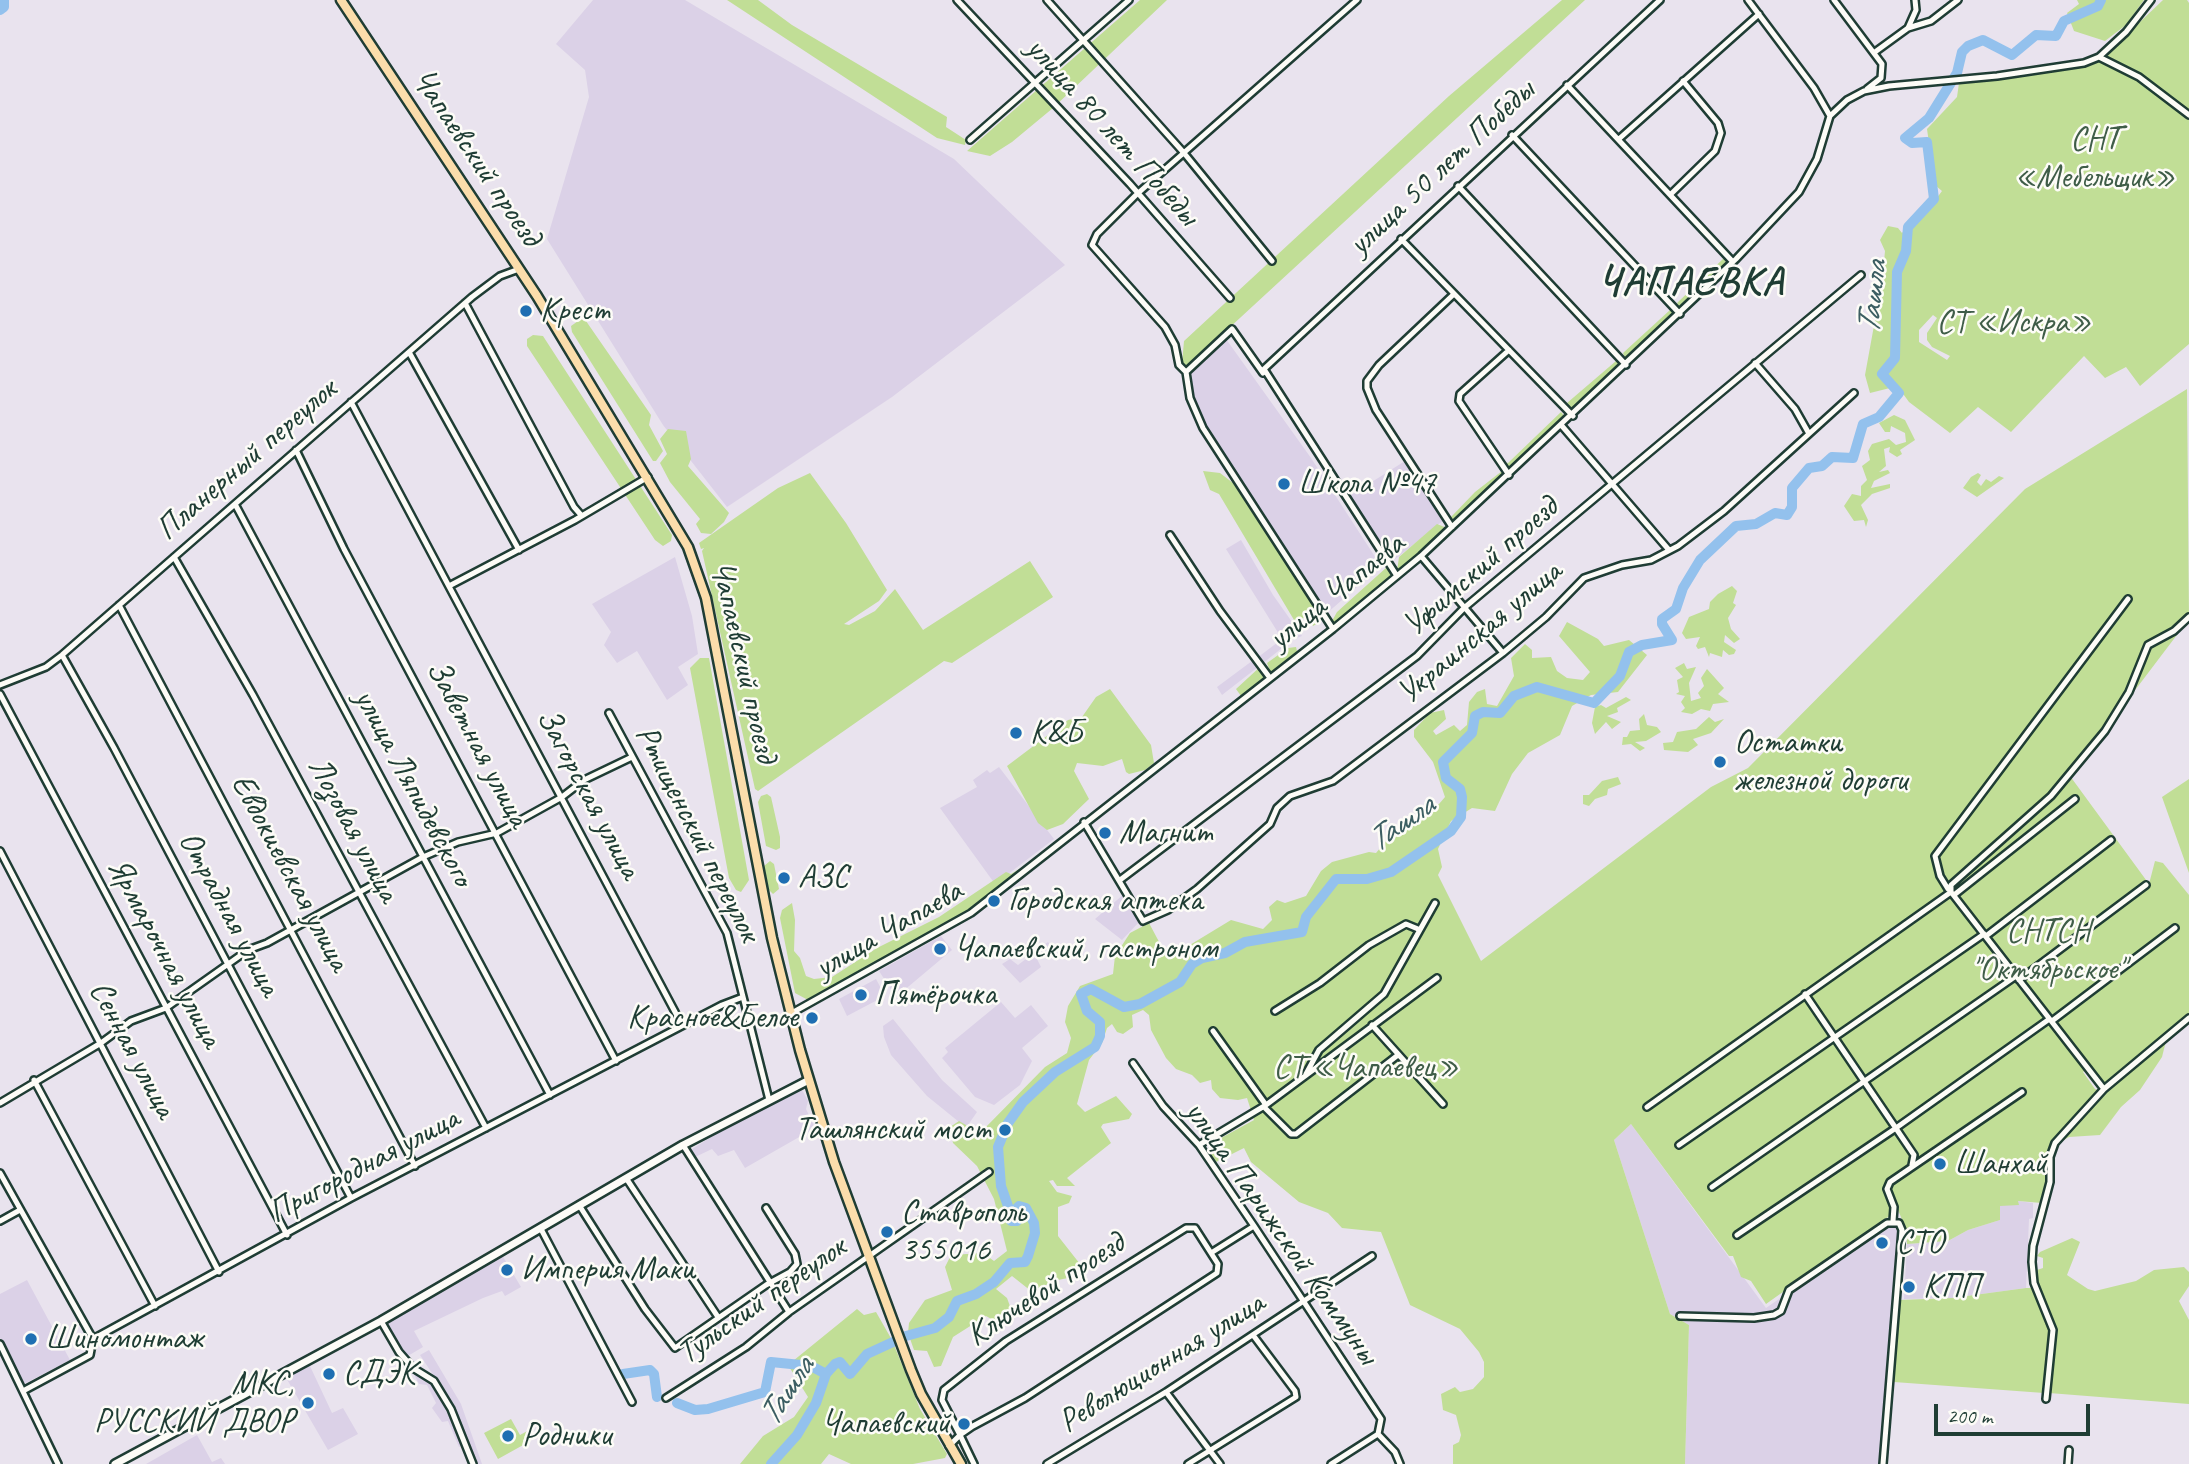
<!DOCTYPE html>
<meta charset="utf-8">
<style>
body{margin:0}
#map{position:relative;width:2189px;height:1464px;overflow:hidden;background:#e9e3ee;font-family:Caveat,sans-serif}
canvas{display:block}
.scale{position:absolute;left:1934px;top:1404px;width:156px;height:32px;box-sizing:border-box;border:4px solid #1f3d34;border-top:0;padding-left:9px;font-size:21px;line-height:24px;white-space:nowrap;color:#1f3d34;-webkit-text-stroke:5px #fdfcf7;paint-order:stroke}
</style>
<div id="map">
<canvas width="2189" height="1464"></canvas>
<div class="scale">200 m</div>
</div>
<script>
const ctx = document.querySelector('canvas').getContext('2d');
ctx.lineJoin = 'round';
function fillPath(path, color) { ctx.fillStyle = color; ctx.fill(path, 'evenodd'); }
const shape = rows => new Path2D(rows.map(r => 'M' + r).join(''));
function strokePath(path, color, width, dash) { ctx.strokeStyle = color; ctx.lineWidth = width; ctx.lineCap = dash ? 'butt' : 'round'; ctx.setLineDash(dash || []); ctx.stroke(path); }
function drawText(font, color, halo, rows, align = 'center') {
  ctx.font = font + ' Caveat,sans-serif'; ctx.lineWidth = 5; ctx.setLineDash([]); ctx.textBaseline = 'middle'; ctx.strokeStyle = halo; ctx.fillStyle = color; for (const [text, x, y, turn = 0] of rows) {
    ctx.save(); ctx.translate(x, y); ctx.rotate((+turn || 0) * Math.PI / 180); ctx.textAlign = isNaN(turn) ? turn : align; if (halo) ctx.strokeText(text, 0, 0); ctx.fillText(text, 0, 0); ctx.restore();
  }
}
const built = shape([
 [593,0,685,0,954,159,1065,265,892,397,727,507,663,425,547,239,589,97,585,70,556,44],
 [1226,339,1311,458,1381,566,1326,614,1196,412,1187,377],
 [1405,461,1445,519,1393,561,1348,497],
 [1241,540,1273,595,1302,636,1292,640,1262,664,1257,658,1282,639,1226,549],
 [675,557,692,616,698,654,678,667,688,685,667,700,637,651,617,663,604,645,611,632,592,604],
 [1252,661,1258,667,1222,695,1217,687],
 [999,767,1054,839,995,884,940,808,977,787,973,780,987,770,990,773],
 [1124,894,1141,920,1122,940,1095,919],
 [941,936,952,950,896,997,879,971],
 [1048,942,1052,948,1037,959,1041,967,1020,983,1002,964,1010,959,1018,965],
 [876,979,885,996,847,1016,839,999],
 [1001,1002,1015,1018,1031,1005,1048,1026,1022,1048,1032,1061,1020,1085,994,1105,975,1097,942,1058,948,1052,945,1048],
 [893,1019,942,1080,977,1112,968,1125,964,1126,927,1096,891,1055,884,1037,883,1026],
 [802,1090,808,1101,806,1109,815,1128,745,1168,734,1150,718,1156,712,1149,693,1158,689,1151,727,1127],
 [1631,1124,1766,1308,1887,1224,1898,1224,1901,1230,1881,1464,1685,1464,1689,1325,1670,1314,1614,1140],
 [2018,1201,2033,1203,2033,1218,2029,1219,2026,1288,1952,1298,1904,1299,1907,1244,1948,1241,1968,1230,2000,1220,2000,1205,2018,1205],
 [502,1255,521,1287,505,1296,502,1291,483,1298,414,1331,423,1347,406,1357,387,1326,390,1320],
 [27,1280,70,1360,24,1384,0,1338,0,1294],
 [429,1350,461,1404,482,1464,475,1464,451,1402,420,1355],
 [309,1364,332,1413,343,1408,358,1434,328,1450,285,1376],
 [416,1370,430,1380,452,1414,464,1444,459,1447,448,1421,442,1422,432,1408,436,1403,427,1385,419,1384,414,1374],
 [197,1435,212,1462,221,1458,225,1464,146,1464]
]);
const green = shape([
 [727,0,758,0,792,25,947,117,946,127,966,140,965,145,937,138],
 [1140,0,1167,0,1053,108,1012,142,990,156,967,151],
 [1562,0,1585,0,1228,329,1190,369,1182,364,1184,341,1449,96],
 [2077,0,2144,0,2126,25,2105,41,2074,31,2067,13,2079,4],
 [2163,0,2187,0,2189,3,2189,344,2140,386,2126,367,2105,378,2084,356,2011,432,1978,407,1950,433,1909,402,1901,391,1890,388,1870,393,1865,375,1875,320,1879,316,1878,291,1883,272,1885,251,1880,240,1888,226,1898,228,1902,233,1920,211,1928,210,1942,191,1935,185,1927,129,1957,97,1959,83,2046,73,2100,60],
 [1933,315,1937,318,1927,333,1927,340,1932,347,1950,356,1947,360,1919,342,1919,330],
 [1724,258,1727,265,1680,309,1677,303],
 [1670,310,1675,314,1626,360,1623,353],
 [581,319,586,321,651,415,649,425,663,451,656,461,653,461,572,332,571,326],
 [533,335,543,336,672,535,671,541,663,546,655,540,527,346,527,339],
 [1616,361,1620,365,1572,411,1567,403],
 [2187,389,2189,619,2070,776,2149,884,2155,861,2163,863,2189,895,2189,1014,2102,1089,2086,1070,2083,1072,2095,1089,2101,1091,2054,1143,2042,1203,2018,1201,2019,1205,2000,1206,2000,1220,1968,1230,1948,1241,1907,1244,1906,1229,1898,1210,1766,1304,1751,1281,1741,1277,1733,1256,1729,1256,1631,1124,1614,1140,1670,1314,1689,1325,1685,1464,1453,1464,1453,1445,1459,1442,1461,1435,1456,1415,1443,1410,1441,1394,1455,1387,1460,1392,1473,1389,1484,1377,1484,1362,1479,1352,1460,1329,1410,1305,1381,1232,1342,1228,1328,1213,1299,1202,1251,1162,1244,1148,1216,1162,1208,1150,1210,1144,1254,1120,1247,1098,1238,1100,1220,1098,1212,1089,1211,1080,1200,1083,1192,1075,1176,1069,1166,1058,1151,1030,1149,1015,1143,1010,1132,1015,1133,1027,1123,1034,1117,1032,1112,1024,1107,1028,1102,1043,1089,1060,1077,1104,1085,1112,1116,1096,1132,1114,1129,1119,1103,1124,1101,1127,1111,1143,1067,1178,1075,1186,1057,1186,1053,1180,1049,1181,1057,1192,1072,1196,1069,1203,1058,1207,1058,1236,1080,1264,1073,1277,1058,1280,1031,1291,1012,1276,996,1289,1007,1298,1011,1309,1004,1318,995,1321,986,1316,953,1337,941,1366,934,1367,927,1351,914,1350,908,1333,909,1323,925,1300,952,1290,945,1267,951,1255,983,1253,994,1261,1007,1251,994,1199,977,1166,953,1143,950,1127,959,1121,973,1129,983,1130,1045,1067,1067,1053,1071,1038,1065,1022,1068,1006,1080,986,1113,974,1115,956,1130,933,1149,923,1165,953,1175,954,1231,920,1263,929,1272,920,1269,907,1277,900,1285,903,1306,896,1321,871,1332,862,1369,852,1376,853,1391,835,1405,825,1417,823,1430,806,1439,804,1445,797,1433,762,1414,737,1414,730,1430,713,1444,710,1446,719,1433,731,1436,735,1454,725,1460,731,1467,725,1469,702,1477,692,1485,689,1487,704,1497,706,1514,676,1511,658,1525,644,1532,650,1532,658,1551,657,1557,671,1567,678,1583,680,1590,672,1559,636,1567,622,1598,639,1604,646,1629,640,1647,655,1618,692,1591,695,1572,706,1560,735,1528,753,1512,774,1495,811,1472,808,1451,821,1438,849,1442,867,1438,875,1481,961,1711,787,1748,768,2025,489],
 [1561,412,1566,418,1510,469,1504,462,1508,463],
 [1894,415,1905,420,1915,440,1900,450,1902,454,1897,457,1889,452,1890,447,1884,449,1886,466,1879,472,1888,470,1890,473,1874,481,1871,488,1890,484,1890,488,1872,494,1861,505,1868,520,1866,527,1864,520,1854,521,1844,506,1852,494,1861,496,1861,486,1867,480,1862,466,1870,460,1868,451,1872,444,1889,439,1896,445,1906,442,1905,433,1891,426,1890,432,1885,432,1879,423],
 [668,429,686,431,691,459,688,466,729,513,724,522,711,534,701,533,696,524,700,519,670,482,660,463,667,454,660,439],
 [1203,471,1220,473,1233,483,1307,596,1317,614,1318,623,1313,626,1308,619,1303,618,1297,625,1219,494,1210,490],
 [1502,471,1504,476,1451,521,1451,517,1475,492],
 [810,473,846,523,887,590,879,601,844,624,849,625,875,611,895,589,923,630,1030,561,1053,597,952,663,944,661,758,791,755,789,702,551,704,548,701,549,699,543,778,488],
 [1978,473,1981,475,1977,482,1981,486,1986,479,1991,482,1999,476,2004,478,1977,497,1963,488,1971,477],
 [1437,524,1447,528,1397,571,1399,557],
 [1387,567,1391,575,1337,623,1332,621,1337,612],
 [1732,586,1737,591,1733,603,1736,605,1728,618,1731,629,1740,639,1734,643,1725,635,1724,642,1736,650,1734,654,1729,655,1723,650,1722,657,1710,653,1709,657,1705,647,1698,649,1696,646,1700,637,1686,639,1682,633,1689,617,1709,609,1710,602,1718,594],
 [1296,647,1298,655,1275,672,1270,671,1267,663,1288,648],
 [700,658,709,658,749,880,741,892,736,890,729,878,690,668],
 [1684,663,1687,669,1696,667,1689,683,1691,701,1701,698,1698,693,1704,686,1701,678,1707,669,1724,688,1718,694,1729,702,1713,704,1710,711,1701,709,1692,714,1681,712,1685,708,1681,702,1685,696,1676,694,1679,692,1677,680,1683,677,1675,668],
 [1261,666,1269,676,1241,696,1236,689],
 [1110,689,1151,745,1154,763,1145,770,1129,774,1126,772,1122,759,1103,766,1077,763,1074,771,1089,799,1063,824,1047,830,1038,823,1007,766,1068,720,1082,717,1096,697],
 [1626,697,1631,700,1617,708,1618,712,1607,716,1621,722,1612,729,1606,722,1595,734,1592,723,1595,707,1601,705,1606,708],
 [1644,714,1647,725,1657,727,1661,732,1646,741,1635,742,1645,748,1640,751,1631,744,1622,745,1623,737,1627,737,1630,731,1640,730,1639,719],
 [1709,717,1715,722,1724,719,1711,733,1693,739,1698,745,1688,752,1664,750,1663,743,1673,742,1677,732,1696,729],
 [1618,777,1621,784,1608,789,1607,795,1595,799,1589,806,1583,804,1583,795,1589,795,1602,781],
 [2189,779,2189,873,2162,797],
 [767,794,771,797,780,837,780,848,776,850,766,846,758,802,761,796],
 [770,861,774,864,779,889,773,894,769,890,764,866],
 [1024,866,1013,878,964,913,910,945,808,1000,795,993,780,918,782,910,792,903,795,920,794,951,800,958,806,976,814,979,832,977,877,948,939,917,1006,872,1011,874],
 [2166,1041,2162,1057,2140,1090,2121,1107,2100,1135,2069,1137,2059,1143,2106,1090],
 [2072,1238,2080,1242,2067,1275,2088,1289,2095,1291,2136,1281,2154,1270,2184,1267,2189,1272,2189,1286,2179,1301,2189,1320,2189,1404,2049,1393,2054,1324,2039,1288,2037,1270,2043,1268,2043,1258,2037,1256,2040,1252],
 [2026,1288,2034,1288,2050,1333,2044,1393,1894,1382,1899,1300,1952,1298],
 [857,1309,864,1315,876,1312,892,1340,920,1409,947,1454,945,1458,913,1464,851,1464,829,1454,821,1464,740,1464,763,1436,794,1417,808,1397,788,1365],
 [511,1419,520,1435,531,1429,534,1434,523,1440,525,1444,498,1459,484,1433]
]);
const river = shape([
 [0,10,4,7,4,0],
 [623,1374,650,1370,654,1374,657,1397],
 [677,1403,695,1410,708,1409,765,1392,771,1362,811,1366,826,1374],
 [771,1464,797,1435,816,1403,826,1374,835,1364,840,1362,850,1374,867,1354,906,1336,935,1328,949,1317,957,1301,976,1294,994,1282,1010,1263,1025,1262,1028,1256,1035,1233,1034,1223,1026,1208,1019,1206,1016,1209,1017,1221,1011,1221,1008,1216,1009,1209,1001,1186,998,1147,1008,1123,1023,1102,1055,1072,1095,1047,1100,1036,1100,1022,1087,1011,1081,994,1091,989,1124,1007,1140,1004,1180,982,1192,964,1202,958,1225,953,1245,942,1302,932,1306,917,1336,879,1367,879,1391,872,1451,831,1461,817,1462,797,1460,789,1446,778,1443,762,1472,733,1475,716,1483,712,1500,713,1514,696,1537,687,1594,703,1620,676,1629,652,1642,645,1672,640,1662,624,1662,619,1676,609,1683,588,1700,560,1736,526,1756,524,1775,513,1787,515,1792,507,1792,488,1809,468,1822,466,1832,457,1853,458,1863,424,1879,417,1899,393,1882,374,1895,358,1897,272,1906,251,1908,227,1934,199,1927,142,1912,143,1905,138,1929,118,1957,73,1962,52,1968,46,1983,40,2012,55,2036,35,2056,36,2064,21,2098,6,2101,0]
]);
const street = shape([
 [957,0,1130,184,1230,298],
 [1047,0,1184,153,1272,261],
 [1748,0,1814,88,1830,116],
 [1834,0,1882,64,1881,78,1867,89],
 [1908,28,1931,21,1958,0],
 [1875,52,1908,28,1916,10,1915,0],
 [2099,57,2139,77,2189,115],
 [1567,85,1733,262],
 [1512,135,1680,314],
 [1620,138,1759,14],
 [970,140,1129,0],
 [1458,186,1626,365],
 [1671,194,1715,151,1721,133,1718,123,1683,81],
 [1401,239,1573,416],
 [465,303,574,507,581,515],
 [1509,350,1460,394,1459,401,1509,475],
 [409,352,519,550],
 [1755,363,1795,409,1808,432],
 [1186,372,1232,329,1263,373],
 [351,402,682,1025],
 [1562,426,1669,550],
 [296,450,344,549,616,1061],
 [235,504,550,1095],
 [1452,527,1376,410,1367,388,1367,381,1379,365,1454,294],
 [1170,535,1220,611,1270,678],
 [1421,556,1503,653],
 [174,557,253,695,486,1128],
 [1397,576,1264,369,1660,0],
 [449,586,575,520,648,477],
 [119,605,415,1166],
 [1333,629,1203,428,1190,398,1186,372,1179,365,1175,345,1165,327,1092,245,1097,234,1136,195,1357,0],
 [62,655,114,748,351,1198],
 [0,685,46,667,62,655,472,297,500,276,519,269],
 [0,694,287,1235],
 [609,713,727,933,769,1100],
 [1084,822,1143,921,1168,910,1197,889,1270,824,1277,808,1290,796,1333,781,1503,653,1546,617,1584,578,1622,565,1651,560,1678,546,1724,511,1854,393],
 [0,851,219,1272],
 [1120,880,1417,656,1464,608,1861,275],
 [1948,889,1940,876,1935,856,2128,599],
 [1951,892,1951,885,2051,796,2105,731,2129,692,2148,645,2174,631,2189,617],
 [1954,895,2075,799],
 [1986,936,2111,840],
 [2019,980,2146,885],
 [1805,994,1914,1155,1912,1165],
 [1275,1011,1320,983,1369,945,1406,924,1418,929],
 [790,1014,971,913,1333,629,1421,556,1736,259,1799,192,1817,159,1830,116,1847,100,1864,91,1889,86,1997,76,2084,63,2099,57,2126,32,2151,0],
 [2052,1021,2175,928],
 [1372,1025,1443,1104],
 [1213,1031,1266,1105],
 [1133,1063,1163,1106,1199,1145,1254,1226,1381,1419,1378,1434],
 [1306,1074,1319,1050,1384,994,1435,903],
 [34,1080,155,1306],
 [0,1103,101,1043,131,1021,166,1008,248,950,267,943,423,857,458,842,497,833,562,797,584,780,632,757],
 [1264,1107,1291,1134,1296,1134,1398,1055],
 [1647,1107,1951,892,2104,1089],
 [683,1145,789,1312],
 [1199,1145,1266,1105,1437,978],
 [1679,1145,1984,934],
 [0,1173,93,1339],
 [626,1178,718,1317],
 [1712,1187,2016,976],
 [579,1205,645,1309,675,1348,766,1285,790,1272,797,1264,795,1254,766,1208],
 [0,1221,20,1210],
 [1893,1221,1894,1207,1887,1189,1890,1182,2022,1092],
 [541,1229,632,1402],
 [1737,1235,1896,1128,2048,1020],
 [1211,1253,1254,1226],
 [1680,1316,1754,1318,1774,1315,1781,1311,1789,1290,1887,1223,1899,1223,1902,1230,1883,1464],
 [381,1321,399,1352,413,1368,434,1381,451,1409,473,1464],
 [0,1344,58,1464],
 [23,1391,90,1355,93,1339,351,1198,722,1005,743,997],
 [1166,1392,1220,1464],
 [666,1398,746,1347,789,1312,989,1172],
 [2046,1399,2053,1330,2034,1283,2032,1262,2033,1246,2050,1182,2050,1157,2055,1143,2104,1089,2189,1018],
 [1378,1434,1395,1452,1400,1464],
 [949,1446,960,1435,973,1426,1025,1398,1217,1273,1218,1264,1195,1228,1186,1228,1006,1341,944,1390,942,1400,960,1435,974,1464],
 [1047,1464,1166,1392,1372,1256],
 [1188,1464,1296,1397,1295,1391,1253,1335],
 [1331,1464,1378,1434],
 [2068,1464,2069,1450]
]);
const secondary = shape([
 [115,1464,381,1321,683,1145,809,1080]
]);
const primary = shape([
 [341,0,537,296,688,547,706,598,772,938,800,1050,834,1162,911,1370,921,1394,961,1464]
]);
const markers = [
 [526,311,7,"#1f6fb2"],
 [1284,484,7,"#1f6fb2"],
 [1016,733,7,"#1f6fb2"],
 [1720,762,7,"#1f6fb2"],
 [1105,833,7,"#1f6fb2"],
 [784,878,7,"#1f6fb2"],
 [994,901,7,"#1f6fb2"],
 [940,949,7,"#1f6fb2"],
 [861,995,7,"#1f6fb2"],
 [812,1018,7,"#1f6fb2"],
 [1005,1130,7,"#1f6fb2"],
 [1940,1164,7,"#1f6fb2"],
 [887,1232,7,"#1f6fb2"],
 [1882,1243,7,"#1f6fb2"],
 [507,1270,7,"#1f6fb2"],
 [1909,1287,7,"#1f6fb2"],
 [31,1339,7,"#1f6fb2"],
 [329,1374,7,"#1f6fb2"],
 [308,1403,7,"#1f6fb2"],
 [964,1424,7,"#1f6fb2"],
 [508,1436,7,"#1f6fb2"]
];
const streetNames = [
 ["улица 80 лет Победы",1112,132,48],
 ["Чапаевский проезд",476,158,56],
 ["улица 50 лет Победы",1442,168,-43],
 ["Планерный переулок",247,460,-41],
 ["Уфимский проезд",1481,567,-41],
 ["улица Чапаева",1337,592,-39],
 ["Украинская улица",1480,633,-40],
 ["Чапаевский проезд",743,662,77],
 ["Заветная улица",477,744,62],
 ["улица Ляпидевского",413,788,62],
 ["Загорская улица",588,794,62],
 ["Лозовая улица",353,830,62],
 ["Ртищенский переулок",697,834,63],
 ["Евдокиевская улица",290,873,62],
 ["Отрадная улица",229,914,62],
 ["улица Чапаева",889,930,-30],
 ["Ярмарочная улица",164,953,62],
 ["Сенная улица",132,1050,62],
 ["Пригородная улица",364,1166,-28],
 ["улица Парижской Коммуны",1281,1233,55],
 ["Ключевой проезд",1046,1290,-33],
 ["Тульский переулок",762,1301,-35],
 ["Революционная улица",1162,1363,-32]
];
const parkNames = [
 ["СНТ",2095,140],
 ["«Мебельщик»",2095,178],
 ["СТ «Искра»",2014,323],
 ["СНТСН",2048,932],
 ["\"Октябрьское\"",2048,970],
 ["СТ «Чапаевец»",1366,1068]
];
const poiNames = [
 ["Крест",540,311],
 ["Школа №47",1298,484],
 ["К&Б",1030,733],
 ["Остатки",1734,743],
 ["железной дороги",1734,781],
 ["Магнит",1119,833],
 ["АЗС",798,878],
 ["Городская аптека",1008,901],
 ["Чапаевский, гастроном",954,949],
 ["Пятёрочка",875,995],
 ["Красное&Белое",798,1018,"right"],
 ["Ташлянский мост",991,1130,"right"],
 ["Шанхай",1954,1164],
 ["Ставрополь",901,1213],
 ["355016",901,1251],
 ["СТО",1896,1243],
 ["Империя Маки",521,1270],
 ["КПП",1923,1287],
 ["Шиномонтаж",45,1339],
 ["СДЭК",343,1374],
 ["МКС,",294,1384,"right"],
 ["РУССКИЙ ДВОР",294,1422,"right"],
 ["Чапаевский",950,1424,"right"],
 ["Родники",522,1436]
];
const waterNames = [
 ["Ташла",1873,298,-84],
 ["Ташла",1401,824,-35],
 ["Ташла",787,1392,-57]
];
const districtNames = [
 ["ЧАПАЕВКА",1691,284]
];
fillPath(built, '#dbd1e7');
fillPath(green, '#c1de96');
strokePath(river, '#93c1ed', 10);
strokePath(street, '#1f3d34', 10);
strokePath(secondary, '#1f3d34', 12);
strokePath(primary, '#1f3d34', 13);
strokePath(street, '#fdfcf7', 5);
strokePath(secondary, '#fdfcf7', 7);
strokePath(primary, '#fbddab', 8);
for (const [x, y, r, color] of markers) { const dot = new Path2D(); dot.arc(x, y, r, 0, 2 * Math.PI); ctx.fillStyle = color; ctx.fill(dot); strokePath(dot, '#fdfcf7', 2.5); }
drawText('33px', '#1f3d34', '#fdfcf7', streetNames);
drawText('33px', '#3f5d48', '#fdfcf7', parkNames);
drawText('33px', '#1f3d34', '#fdfcf7', poiNames, 'left');
drawText('italic 35px', '#3c5e62', '#fdfcf7', waterNames);
ctx.letterSpacing = '2px';
drawText('bold 40px', '#1f3d34', '#fdfcf7', districtNames);
ctx.letterSpacing = '0px';
</script>
